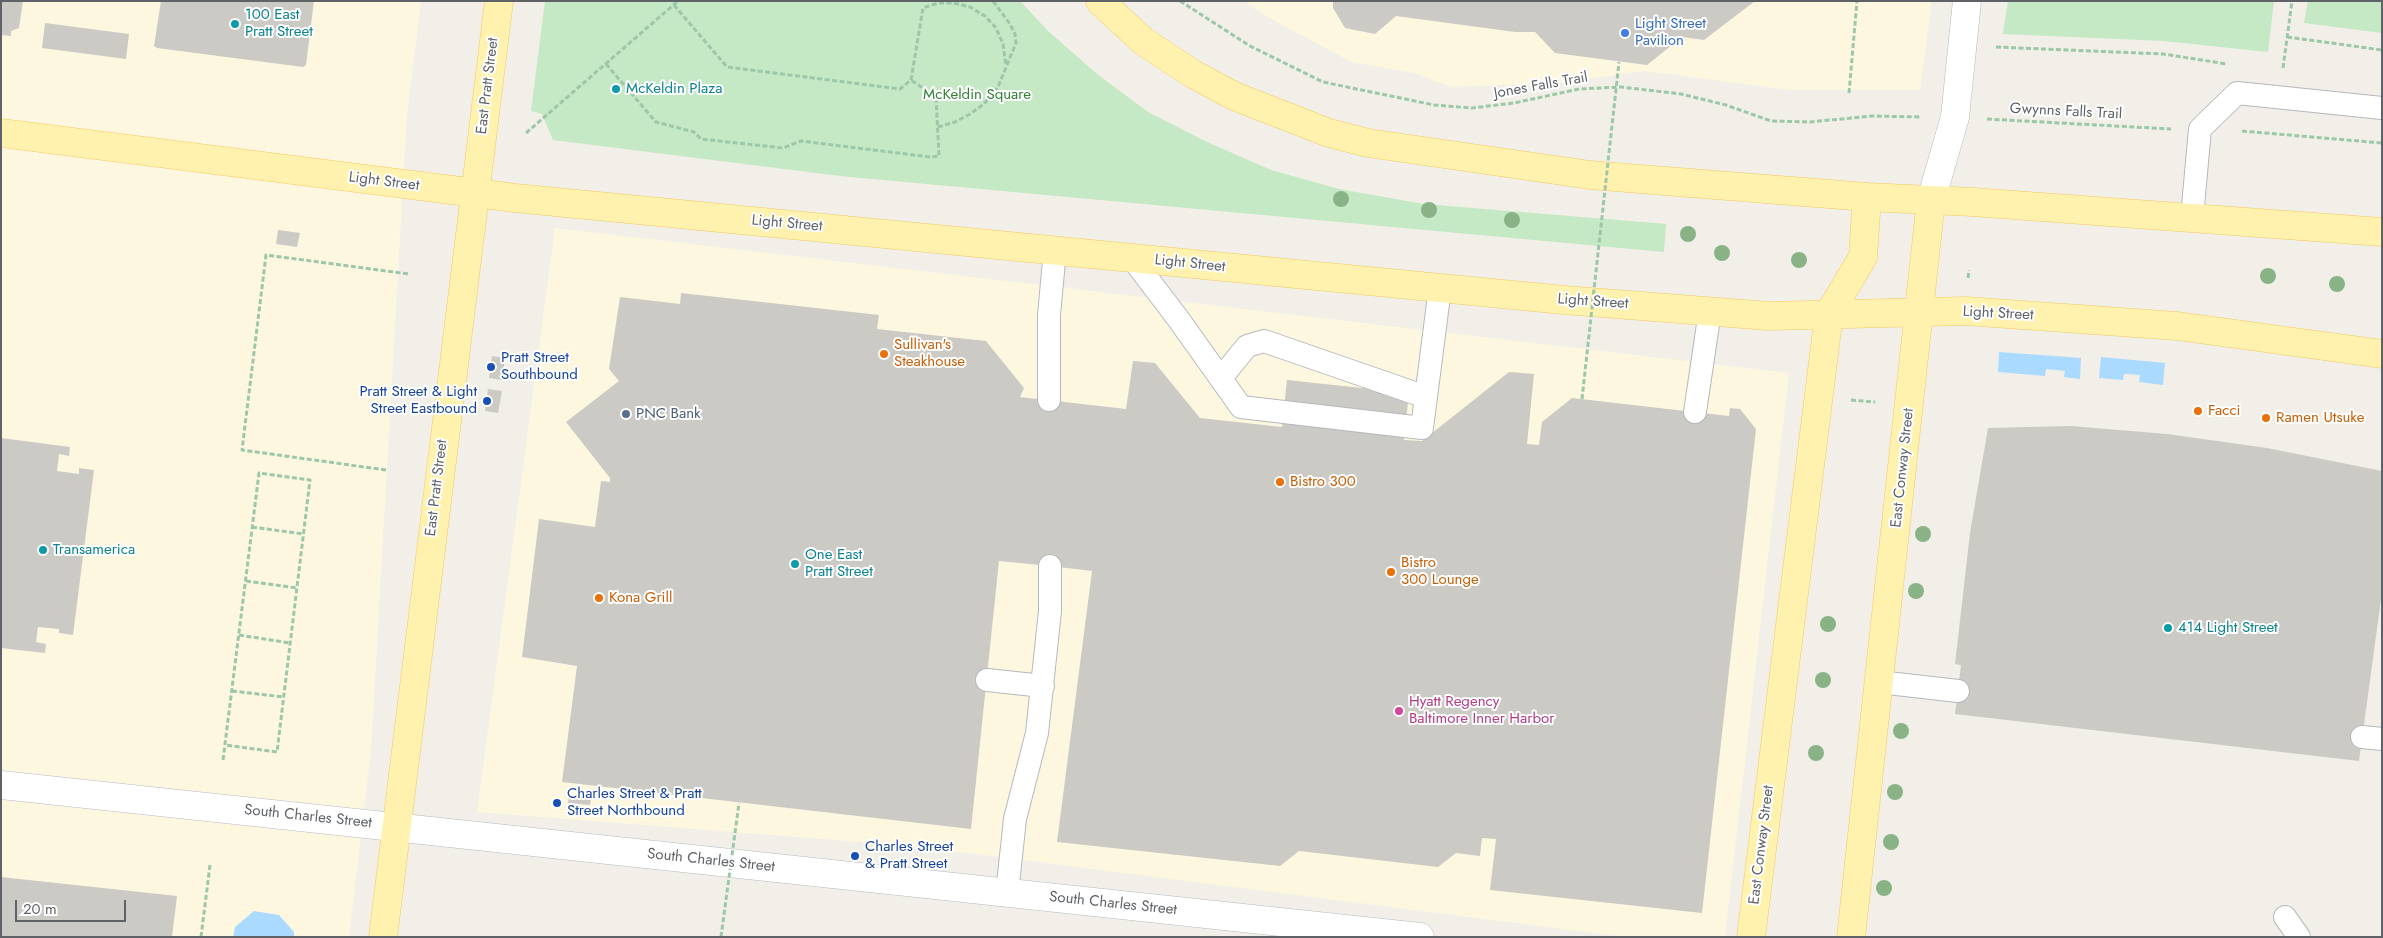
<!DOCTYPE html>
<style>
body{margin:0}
#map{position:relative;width:2383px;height:938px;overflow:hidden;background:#f1efe8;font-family:Jost,sans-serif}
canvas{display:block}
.frame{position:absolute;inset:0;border:2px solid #5f6368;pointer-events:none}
.scale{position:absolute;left:15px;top:900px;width:111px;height:22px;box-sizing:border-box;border:2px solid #5f6368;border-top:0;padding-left:6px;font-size:15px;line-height:18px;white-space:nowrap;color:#5f6368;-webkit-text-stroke:4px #fff;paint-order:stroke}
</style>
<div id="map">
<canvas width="2383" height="938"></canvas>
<div class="frame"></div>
<div class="scale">20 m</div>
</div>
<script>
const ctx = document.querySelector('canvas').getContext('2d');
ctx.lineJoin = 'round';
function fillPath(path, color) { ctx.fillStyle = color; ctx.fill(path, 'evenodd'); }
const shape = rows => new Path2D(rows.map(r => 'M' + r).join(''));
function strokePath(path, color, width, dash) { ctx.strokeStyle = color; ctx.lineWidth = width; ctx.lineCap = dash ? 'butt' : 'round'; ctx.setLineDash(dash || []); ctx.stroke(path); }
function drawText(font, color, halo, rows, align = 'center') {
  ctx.font = font + ' Jost,sans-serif'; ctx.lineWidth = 4; ctx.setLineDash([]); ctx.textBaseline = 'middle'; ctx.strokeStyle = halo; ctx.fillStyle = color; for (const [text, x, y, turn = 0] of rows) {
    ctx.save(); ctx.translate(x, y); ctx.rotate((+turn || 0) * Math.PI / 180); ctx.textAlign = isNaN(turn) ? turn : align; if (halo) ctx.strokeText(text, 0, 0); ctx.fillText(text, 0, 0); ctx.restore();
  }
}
const commercial = shape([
 [1,1,421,1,407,114,371,751,349,937,1,937],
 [1245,1,1932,1,1920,90,1790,90,1645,71,1556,83,1452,87,1414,73,1351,62,1257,11],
 [555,228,1789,373,1725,937,1625,937,913,846,477,812]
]);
const green = shape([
 [545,1,1020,1,1048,31,1097,74,1148,112,1207,142,1271,170,1339,189,1424,204,1666,224,1664,252,840,176,553,140,542,114,531,111],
 [2008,1,2274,1,2268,52,2164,41,2003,34],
 [2308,1,2382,1,2382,33,2304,23]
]);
const water = shape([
 [1999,352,2081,358,2080,379,2064,377,2065,371,2046,369,2045,376,1998,372],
 [2101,357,2165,363,2163,385,2139,382,2140,375,2124,374,2123,380,2099,378],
 [254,911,279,915,294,932,294,937,233,937,235,927]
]);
const building = shape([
 [1,1,23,1,19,28,11,31,11,36,1,35],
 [161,1,314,1,306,65,303,67,157,48,154,46],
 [1333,1,1755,1,1704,40,1682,37,1647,65,1555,53,1535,32,1515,32,1396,16,1375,34,1345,28,1333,8],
 [45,23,129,34,126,59,42,48],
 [278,230,300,233,297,247,276,244],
 [681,293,879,315,877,329,986,341,1024,388,1020,397,1126,409,1133,361,1155,363,1200,418,1282,427,1287,380,1409,393,1404,440,1422,441,1509,372,1534,374,1527,444,1539,445,1542,422,1572,398,1729,416,1730,408,1740,409,1756,429,1702,913,1490,890,1496,839,1482,838,1480,856,1456,853,1438,867,1299,851,1280,866,1057,842,1092,571,1050,566,999,561,971,829,562,782,577,666,522,657,539,519,595,527,601,481,610,482,610,478,566,422,619,381,609,369,620,297,680,304],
 [492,356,505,358,502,380,489,378],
 [488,389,502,391,498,413,485,411],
 [2071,426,2167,434,2267,448,2382,471,2382,592,2359,761,1955,714,1961,665,1955,664,1970,533,1988,428],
 [1,438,70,447,69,456,59,454,57,471,79,474,79,468,94,470,73,635,59,633,59,629,38,627,36,642,46,644,45,653,1,648],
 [569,795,591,798,590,805,568,803],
 [1,877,177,896,172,937,1,937]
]);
const path = shape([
 [1180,1,1250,46,1323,82,1434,105,1472,108,1514,103,1579,89,1621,87,1681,94,1726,105,1771,121,1810,122,1872,116,1921,117],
 [674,5,727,67,900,89,911,80,923,8,938,3,954,3,970,7,985,16,996,28,1003,44,1006,66],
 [2287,37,2382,50],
 [1996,47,2163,54,2227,64],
 [606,64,656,122,694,132,701,139,783,148,801,141,930,157,939,156,936,97,911,80],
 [2283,68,2292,1],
 [1849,93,1857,1],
 [1987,119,2171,129],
 [938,127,955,122,970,114,984,104,998,87,1016,43,1015,34,1010,24,993,1],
 [2242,131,2382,143],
 [526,133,678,1],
 [1968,278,1969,270],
 [1851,400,1875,402],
 [386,470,242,450,266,255,409,274],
 [252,527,303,534],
 [246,581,297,588],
 [239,635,290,643],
 [232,691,284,697],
 [223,760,259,473,310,480,277,752,225,745],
 [201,937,210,865]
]);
const lane = shape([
 [2192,217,2200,129,2237,93,2382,108],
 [1132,258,1179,320,1241,407,1422,428,1440,288],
 [1221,378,1247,346,1264,341,1426,397],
 [1049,400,1049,315,1055,250],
 [1695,412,1710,311],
 [987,680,1043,686],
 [1879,682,1958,691],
 [2362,737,2382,739],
 [1007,893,1015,819,1037,733,1050,611,1050,566],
 [2285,917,2299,937]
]);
const street = shape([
 [1931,200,1955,117,1967,1]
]);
const secondary = shape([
 [1,785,1420,937]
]);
const primary = shape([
 [1100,1,1143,41,1193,74,1234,96,1329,133,1368,143,1590,175,1867,197,1973,202,2382,232],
 [1,133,515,198,1564,300,1769,316,1966,311,2177,326,2382,354],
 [383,937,499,1],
 [1751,937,1829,314,1863,257,1867,197],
 [1851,937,1931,200]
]);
const pathBridge = shape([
 [1582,399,1619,62],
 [721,937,739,803]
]);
const trees = [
 [1341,199],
 [1429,210],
 [1512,220],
 [1688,234],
 [1722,253],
 [1799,260],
 [2268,276],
 [2337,284],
 [1923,534],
 [1916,591],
 [1828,624],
 [1823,680],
 [1901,731],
 [1816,753],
 [1895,792],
 [1891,842],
 [1884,888]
];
const markers = [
 [235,24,5,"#0f9aa8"],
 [1625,33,5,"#3f7fe0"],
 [616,89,5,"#0f9aa8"],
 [884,354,5,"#e8710a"],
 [491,367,5,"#1a4fb4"],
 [487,401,5,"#1a4fb4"],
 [2198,411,5,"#e8710a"],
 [626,414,5,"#5c6f8a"],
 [2266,418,5,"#e8710a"],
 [1280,482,5,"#e8710a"],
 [43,550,5,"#0f9aa8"],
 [795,564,5,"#0f9aa8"],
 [1391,572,5,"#e8710a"],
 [599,598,5,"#e8710a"],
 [2168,628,5,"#0f9aa8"],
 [1399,711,5,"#d1479c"],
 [557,803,5,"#1a4fb4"],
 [855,856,5,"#1a4fb4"]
];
const cultureNames = [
 ["100 East",245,15],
 ["Pratt Street",245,32],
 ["McKeldin Plaza",626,89],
 ["Transamerica",53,550],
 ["One East",805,555],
 ["Pratt Street",805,572],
 ["414 Light Street",2178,628]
];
const shopNames = [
 ["Light Street",1635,24],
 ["Pavilion",1635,41]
];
const streetNames = [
 ["East Pratt Street",488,86,-83],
 ["Jones Falls Trail",1541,86,-10],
 ["Gwynns Falls Trail",2066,112,3],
 ["Light Street",384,182,7],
 ["Light Street",787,224,5],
 ["Light Street",1190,264,6],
 ["Light Street",1593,302,4],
 ["Light Street",1998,314,3],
 ["East Conway Street",1903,468,-84],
 ["East Pratt Street",437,488,-83],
 ["South Charles Street",308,817,6],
 ["East Conway Street",1762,845,-83],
 ["South Charles Street",711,861,6],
 ["South Charles Street",1113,904,6]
];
const parkNames = [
 ["McKeldin Square",977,95]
];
const foodNames = [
 ["Sullivan's",894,345],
 ["Steakhouse",894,362],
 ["Facci",2208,411],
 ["Ramen Utsuke",2276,418],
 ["Bistro 300",1290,482],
 ["Bistro",1401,563],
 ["300 Lounge",1401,580],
 ["Kona Grill",609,598]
];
const transitNames = [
 ["Pratt Street",501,358],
 ["Southbound",501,375],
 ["Pratt Street & Light",477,392,"right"],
 ["Street Eastbound",477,409,"right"],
 ["Charles Street & Pratt",567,794],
 ["Street Northbound",567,811],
 ["Charles Street",865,847],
 ["& Pratt Street",865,864]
];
const serviceNames = [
 ["PNC Bank",636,414]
];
const hotelNames = [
 ["Hyatt Regency",1409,702],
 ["Baltimore Inner Harbor",1409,719]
];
fillPath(commercial, '#fef7e0');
fillPath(green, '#c5e8c5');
fillPath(water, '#aadaff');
fillPath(building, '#cccac5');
strokePath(lane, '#b5b8bc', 24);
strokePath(street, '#b5b8bc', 29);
strokePath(secondary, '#b6babf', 29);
strokePath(primary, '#f2c960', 29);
strokePath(path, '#9cc7a9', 3, [5, 2.5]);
strokePath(lane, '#fff', 22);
strokePath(street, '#fff', 28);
strokePath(secondary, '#fff', 28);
strokePath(primary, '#fff2af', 28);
strokePath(pathBridge, '#9cc7a9', 3, [5, 2.5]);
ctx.fillStyle = '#89b387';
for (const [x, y] of trees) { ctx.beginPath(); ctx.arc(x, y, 8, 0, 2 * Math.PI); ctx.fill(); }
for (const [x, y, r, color] of markers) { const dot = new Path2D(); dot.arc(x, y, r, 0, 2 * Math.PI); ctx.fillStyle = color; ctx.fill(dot); strokePath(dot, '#fff', 2); }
drawText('15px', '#0d838f', '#fff', cultureNames, 'left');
drawText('15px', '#366cbe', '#fff', shopNames, 'left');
drawText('15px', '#5f6368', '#fff', streetNames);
drawText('15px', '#348238', '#fff', parkNames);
drawText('15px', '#c56008', '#fff', foodNames, 'left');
drawText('15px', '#164399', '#fff', transitNames, 'left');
drawText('15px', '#4e5e75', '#fff', serviceNames, 'left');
drawText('15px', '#b23c85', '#fff', hotelNames, 'left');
</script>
